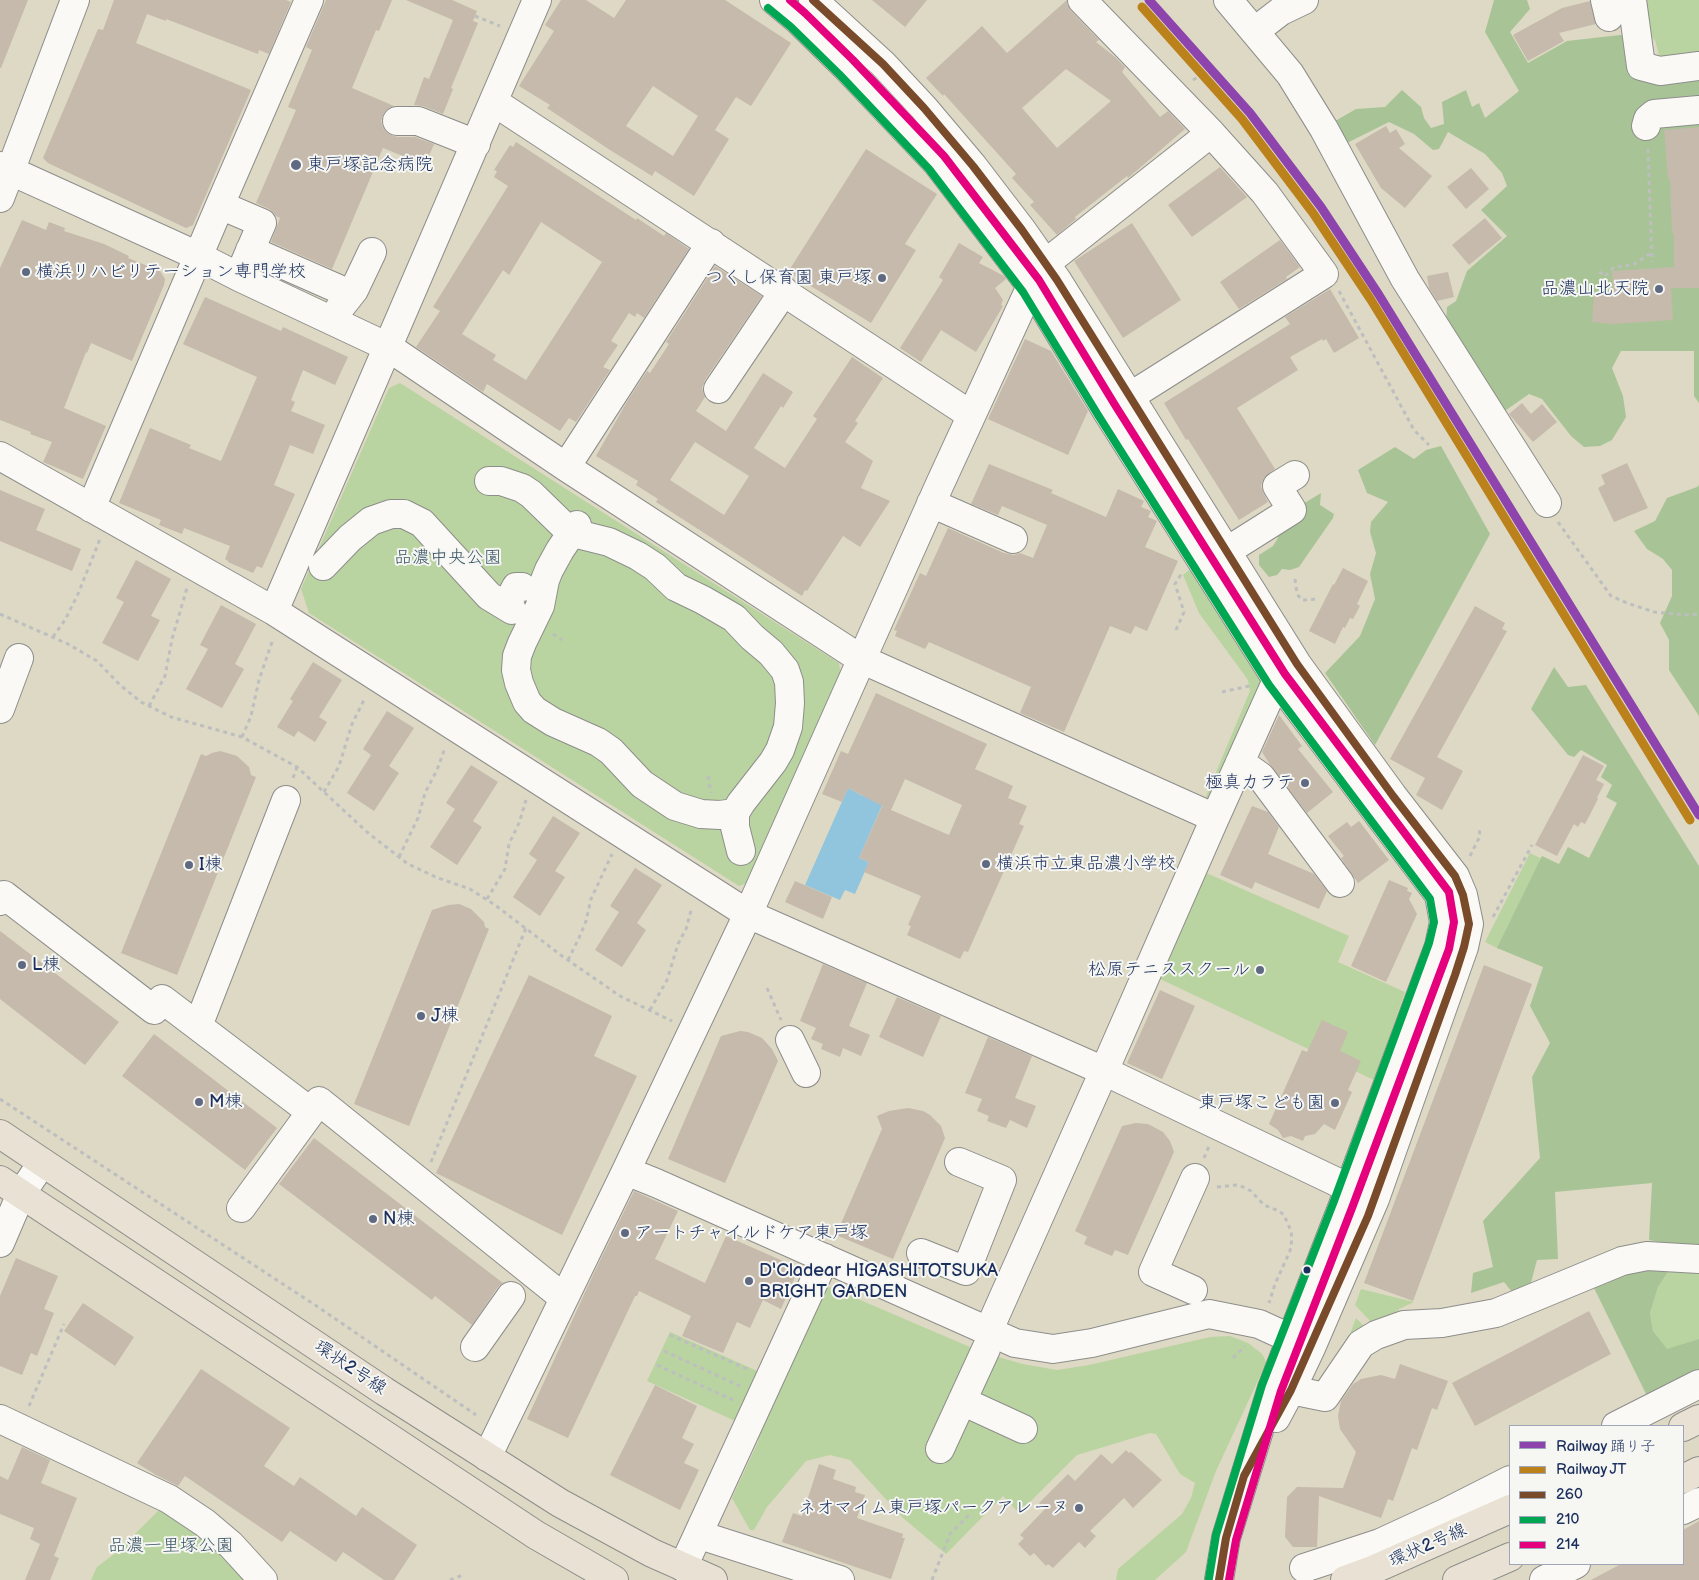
<!DOCTYPE html>
<meta charset="utf-8">
<style>
body{margin:0}
#map{position:relative;width:1699px;height:1580px;overflow:hidden;background:#ded9c4;font-family:"Balsamiq Sans","Klee One",sans-serif}
canvas{display:block}
.legend{position:absolute;left:1509px;top:1425px;width:175px;height:140px;box-sizing:border-box;background:#f6f6f2;border:1px solid #9ea6b7;margin:0;padding:6px 9px;list-style:none;font-size:15px;color:#1b2f5e}
.legend li{display:flex;align-items:center;gap:10px;height:25px}
.legend b{width:25px;border:1px solid #9ea6b7}
</style>
<div id="map">
<canvas width="1699" height="1580"></canvas>
<ul class="legend">
<li><b style="height:6px;background:#8e44ad"></b>Railway 踊り子</li>
<li><b style="height:6px;background:#bb821c"></b>Railway JT</li>
<li><b style="height:6px;background:#7a4b2a"></b>260</li>
<li><b style="height:6px;background:#00a651"></b>210</li>
<li><b style="height:6px;background:#e5007d"></b>214</li>
</ul>
</div>
<script>
const ctx = document.querySelector('canvas').getContext('2d');
ctx.lineJoin = 'round';
function fillPath(path, color) { ctx.fillStyle = color; ctx.fill(path, 'evenodd'); }
const shape = rows => new Path2D(rows.map(r => 'M' + r).join(''));
function strokePath(path, color, width, dash) { ctx.strokeStyle = color; ctx.lineWidth = width; ctx.lineCap = dash ? 'butt' : 'round'; ctx.setLineDash(dash || []); ctx.stroke(path); }
function drawText(font, color, halo, rows, align = 'center') {
  ctx.font = font + ' "Balsamiq Sans","Klee One",sans-serif'; ctx.lineWidth = 4; ctx.setLineDash([]); ctx.textBaseline = 'middle'; ctx.strokeStyle = halo; ctx.fillStyle = color; for (const [text, x, y, turn = 0] of rows) {
    ctx.save(); ctx.translate(x, y); ctx.rotate((+turn || 0) * Math.PI / 180); ctx.textAlign = isNaN(turn) ? turn : align; if (halo) ctx.strokeText(text, 0, 0); ctx.fillText(text, 0, 0); ctx.restore();
  }
}
const green = shape([
 [1640,0,1699,0,1699,52,1660,59,1655,40,1642,32],
 [400,383,839,663,841,677,752,881,739,886,309,613,301,589,389,388],
 [1192,568,1263,679,1211,802,1204,801,1250,691,1249,686,1248,680,1199,613,1183,575],
 [1530,853,1544,860,1499,949,1485,942],
 [1204,872,1349,936,1338,962,1405,992,1374,1080,1160,979],
 [1674,1263,1699,1267,1699,1339,1667,1350,1653,1331,1650,1313,1658,1287],
 [830,1287,984,1353,1023,1364,1057,1370,1089,1365,1210,1337,1230,1336,1248,1343,1261,1353,1264,1357,1266,1363,1216,1471,1186,1552,1155,1580,1116,1580,1118,1569,1182,1514,1191,1498,1195,1483,1180,1474,1156,1434,1150,1433,1077,1455,1019,1513,1003,1496,946,1554,903,1518,850,1460,830,1455,806,1461,767,1507,754,1530,750,1530,732,1498,758,1442,760,1421,816,1292],
 [1361,1289,1414,1302,1399,1309,1389,1318,1376,1327,1355,1305],
 [1356,1318,1371,1333,1330,1386],
 [670,1332,764,1374,742,1424,647,1381],
 [166,1503,255,1580,91,1580,97,1567,118,1551]
]);
const forest = shape([
 [1494,0,1527,0,1530,9,1510,32,1528,63,1567,41,1629,34,1661,65,1699,57,1699,403,1694,396,1694,351,1621,351,1612,368,1623,396,1626,417,1612,440,1600,446,1584,447,1571,436,1542,399,1529,394,1502,413,1446,322,1447,307,1456,301,1467,271,1507,236,1481,210,1507,186,1502,173,1485,154,1448,132,1439,149,1433,150,1414,134,1389,122,1343,145,1330,124,1356,109,1385,107,1402,90,1421,107,1424,118,1431,128,1444,124,1442,102,1466,90,1472,107,1479,103,1485,118,1519,91,1485,32],
 [1441,446,1490,534,1375,745,1325,673,1360,636,1375,599,1370,574,1376,553,1370,532,1371,522,1388,502,1367,493,1358,470,1395,447,1414,459,1426,450],
 [1699,485,1699,716,1669,670,1669,640,1660,623,1672,596,1672,570,1663,559,1647,549,1634,531,1655,521,1667,498,1697,487],
 [1321,493,1320,505,1334,514,1333,518,1299,567,1290,570,1282,569,1277,575,1269,577,1259,565,1259,555,1273,546,1278,538,1270,524],
 [1554,667,1568,687,1586,685,1699,866,1699,1250,1649,1240,1652,1183,1555,1192,1558,1259,1537,1260,1529,1290,1516,1297,1504,1282,1471,1293,1473,1273,1493,1267,1483,1221,1540,1158,1532,1077,1550,1043,1530,1006,1543,967,1497,948,1542,856,1559,864,1568,847,1589,858,1617,803,1606,797,1612,785,1601,777,1607,765,1581,750,1574,757,1568,755,1531,709],
 [1674,1263,1658,1287,1650,1313,1653,1331,1667,1349,1699,1339,1699,1377,1649,1400,1592,1284,1634,1267]
]);
const water = shape([
 [848,788,861,795,883,803,859,858,869,862,855,894,845,890,840,900,805,885]
]);
const building = shape([
 [0,0,28,0,1,68,0,68],
 [114,0,286,0,291,2,269,54,259,50,258,54,166,19,166,21,147,14,136,43,251,90,193,225,186,228,48,163,43,158,98,29,103,30],
 [326,0,392,0,379,31,376,30,352,88,394,106,389,108,384,113,381,121,383,128,389,134,397,137,415,137,434,144,425,165,383,148,332,269,271,242,280,218,276,216,269,209,256,203,296,110,288,107,312,50,306,47],
 [406,0,452,0,477,11,473,21,478,23,451,88,453,89,443,114,423,106,414,105,424,77,429,79,453,20],
 [561,0,586,0,614,18,626,0,725,0,791,43,751,106,736,97,715,130,729,139,694,196,655,171,652,176,610,150,547,108,550,105,519,86,554,31,545,25],
 [653,86,698,116,673,156,626,126],
 [872,0,927,0,905,27],
 [1067,0,1067,4,1071,11,1099,40,1096,42,1115,57,1125,67,1122,72,1160,117,1168,111,1185,129,1128,178,1127,176,1075,217,1076,219,1057,235,1030,205,1034,202,1012,178,1016,174,944,94,943,96,926,78,982,26,1007,53],
 [1066,69,1111,101,1057,148,1022,108],
 [1590,1,1596,24,1559,33,1564,41,1528,61,1513,35,1562,8],
 [1386,126,1390,133,1396,129,1405,144,1399,148,1432,176,1405,208,1381,188,1355,144],
 [1699,127,1699,288,1671,288,1673,320,1613,324,1592,322,1594,294,1613,295,1612,271,1674,267,1674,233,1672,233,1670,179,1668,179,1664,130],
 [516,142,636,220,637,218,664,236,666,233,689,249,644,318,637,313,635,317,629,313,611,341,618,345,603,367,610,370,576,422,569,418,560,431,487,384,483,392,416,347,440,311,433,307,508,186,494,177,497,171,494,170,510,145,513,147],
 [541,222,602,262,526,380,493,360,496,355,462,334,503,270,509,275],
 [866,149,937,194,905,244,916,250,871,323,788,272],
 [1220,167,1247,197,1192,237,1168,205],
 [1471,168,1489,189,1466,209,1447,187],
 [1485,218,1502,238,1469,265,1452,245],
 [22,220,46,230,49,222,65,228,64,231,104,244,129,256,128,258,160,271,165,279,164,285,132,361,91,343,87,353,86,352,64,408,106,426,83,479,43,462,52,442,30,434,31,432,0,420,0,268],
 [1132,223,1181,300,1123,338,1074,261],
 [1280,240,1300,267,1286,277,1287,279,1239,309,1220,282],
 [959,243,983,257,979,263,1004,276,1006,279,995,288,1003,300,1001,305,1003,306,976,352,941,330,921,362,900,348,943,280,939,277],
 [715,266,762,296,705,380,702,388,705,397,696,411,726,431,763,373,793,392,783,408,781,406,754,448,785,468,817,419,813,416,852,357,883,378,855,421,858,423,845,442,873,461,861,488,890,501,860,547,843,536,807,591,805,590,802,596,656,502,658,499,636,485,638,481,596,456,628,400,647,371,650,373,669,344,666,342],
 [695,442,749,476,724,515,670,480],
 [1448,272,1454,297,1437,301,1429,288,1427,276],
 [1330,289,1359,338,1334,353,1326,339,1323,341,1322,339,1290,357,1298,370,1237,408,1275,469,1264,478,1261,486,1264,494,1268,502,1239,520,1188,439,1186,440,1164,403,1290,324,1285,317],
 [205,297,281,331,283,327,348,357,335,385,303,370,291,400,295,402,291,411,325,425,313,454,290,445,274,485,295,494,262,568,257,566,253,573,228,562,228,561,225,559,230,546,184,528,182,534,159,525,161,520,119,503,150,428,191,445,189,448,221,461,257,377,183,344],
 [1025,339,1051,351,1088,411,1068,455,988,419],
 [1522,403,1531,414,1542,404,1557,422,1533,442,1509,414],
 [1627,463,1648,508,1614,522,1598,488,1605,484,1601,475],
 [989,464,1053,490,1051,493,1106,517,1118,489,1144,501,1141,507,1151,511,1148,517,1157,521,1145,547,1178,561,1147,631,1135,626,1131,634,1110,626,1064,732,1020,713,1031,687,929,642,925,649,895,636,897,631,894,630,920,573,926,576,948,528,1004,553,1014,555,1020,553,1033,558,1047,525,1002,506,998,515,971,504],
 [0,490,45,509,36,530,81,549,72,571,0,541],
 [136,560,171,579,151,616,160,620,138,661,102,643,124,602,116,598],
 [1343,568,1368,581,1357,604,1360,606,1353,619,1350,618,1345,628,1343,627,1335,644,1309,631,1333,584,1334,585],
 [221,605,256,624,235,664,244,669,222,708,186,689,208,649,200,645],
 [1475,606,1505,623,1502,629,1507,631,1437,757,1463,771,1442,810,1416,795,1425,778,1390,759],
 [313,662,342,680,319,717,327,722,315,742,298,731,294,737,277,727,293,701,290,699],
 [876,693,987,744,975,769,1013,786,1008,798,1027,806,1019,824,1024,826,968,952,964,951,960,959,907,935,911,926,908,925,921,896,864,872,869,862,859,858,882,806,888,809,848,788,842,802,822,794,841,751,848,754],
 [905,779,962,805,949,835,891,810],
 [387,711,414,728,389,766,399,773,374,811,347,793,371,755,363,749],
 [1279,715,1302,746,1298,749,1333,792,1307,813,1269,763,1262,752],
 [220,751,237,756,249,767,251,775,256,777,177,975,121,953,201,754,206,756,212,753],
 [1583,755,1604,766,1596,780,1604,784,1597,798,1598,799,1585,824,1581,822,1578,827,1574,824,1557,856,1535,845],
 [471,765,498,782,473,821,482,827,457,865,430,847,455,809,446,803],
 [1252,806,1268,812,1279,827,1268,854,1314,874,1327,891,1319,909,1255,882,1252,889,1220,875],
 [553,816,580,833,555,871,565,877,540,916,513,897,537,860,529,854],
 [1359,821,1389,860,1358,883,1341,858,1344,856,1328,836,1347,822,1351,827],
 [635,868,662,885,637,923,646,930,622,967,595,950,619,912,610,906],
 [1389,880,1408,888,1407,891,1412,893,1409,899,1417,914,1386,982,1351,966],
 [795,881,832,897,823,919,785,902],
 [459,904,471,909,484,922,485,927,489,929,409,1126,354,1104,432,910,448,905],
 [0,931,119,1022,85,1065,0,999],
 [823,964,867,983,849,1026,870,1035,861,1056,843,1048,840,1057,821,1049,823,1044,811,1039,816,1028,800,1021],
 [1484,965,1532,984,1413,1301,1364,1283],
 [529,975,612,1016,594,1056,637,1076,562,1235,436,1173],
 [1160,990,1195,1006,1162,1079,1127,1063],
 [897,997,941,1016,923,1057,879,1037],
 [1322,1020,1348,1032,1340,1051,1361,1061,1348,1090,1352,1092,1335,1130,1324,1124,1315,1134,1305,1136,1303,1141,1291,1136,1283,1138,1278,1130,1269,1124,1302,1050,1307,1052],
 [740,1031,748,1032,762,1038,772,1049,778,1061,725,1183,668,1159,721,1036],
 [154,1034,277,1128,245,1170,122,1076],
 [988,1037,1032,1056,1015,1098,1036,1106,1027,1128,1010,1120,1006,1128,987,1121,989,1116,977,1111,982,1099,965,1093],
 [908,1108,923,1111,930,1115,941,1126,945,1138,893,1259,836,1235,882,1129,877,1116,889,1111],
 [1136,1123,1148,1124,1163,1132,1170,1141,1174,1152,1128,1255,1115,1250,1112,1256,1084,1244,1087,1237,1075,1231,1122,1126],
 [314,1138,503,1283,498,1287,472,1325,435,1296,432,1300,279,1184],
 [634,1191,678,1211,655,1259,705,1283,726,1236,799,1268,781,1309,763,1300,750,1328,737,1322,723,1353,682,1336,691,1316,639,1291,637,1296,635,1296,568,1438,527,1419,593,1275],
 [16,1258,58,1276,44,1309,54,1313,37,1356,31,1353,22,1375,0,1366,0,1296],
 [83,1303,134,1337,115,1366,64,1331],
 [1589,1311,1611,1354,1475,1426,1452,1383],
 [1400,1364,1448,1381,1437,1410,1432,1408,1417,1450,1412,1448,1393,1501,1388,1499,1381,1518,1319,1496,1317,1547,1293,1547,1285,1537,1287,1497,1297,1487,1343,1488,1356,1452,1340,1429,1338,1416,1341,1401,1353,1384,1361,1379,1381,1375,1395,1379],
 [201,1369,290,1428,264,1466,294,1486,300,1477,356,1516,362,1507,417,1545,394,1580,384,1580,343,1552,336,1562,290,1531,282,1542,185,1476,178,1486,156,1475,137,1463],
 [655,1385,697,1406,682,1438,694,1444,684,1463,699,1470,680,1510,610,1475],
 [22,1447,50,1460,41,1483,77,1498,54,1556,59,1558,50,1580,25,1580,40,1544,30,1539,34,1528,0,1514,0,1476,8,1480],
 [1126,1450,1129,1453,1131,1452,1162,1480,1133,1508,1124,1498,1090,1531,1096,1536,1085,1548,1079,1542,1053,1568,1048,1564,1046,1566,1034,1553,1030,1556,1018,1544,1024,1538,1020,1535,1045,1509,1039,1503,1068,1474,1075,1481,1101,1454,1112,1464],
 [819,1464,836,1470,833,1479,856,1487,855,1492,865,1495,857,1518,903,1534,902,1538,905,1538,891,1579,782,1542,793,1513,802,1516],
 [1699,1521,1699,1580,1591,1580,1621,1564,1683,1564,1683,1530]
]);
const path = shape([
 [475,16,500,26],
 [1193,80,1200,76],
 [1648,149,1652,262],
 [1599,272,1606,275],
 [1339,291,1414,430,1429,445],
 [1604,292,1606,275,1614,267,1633,265,1651,253],
 [1558,522,1611,596,1627,603,1654,612,1687,615,1699,614],
 [1295,579,1297,594,1302,600,1318,599],
 [0,614,68,644,97,661,120,685,141,702,171,717,242,737,297,767,367,832,408,864,438,878,470,889,495,905,562,956,620,996,672,1021],
 [1176,630,1184,612,1175,584,1182,573],
 [553,634,562,640],
 [53,637,65,620,78,594,100,539],
 [1222,692,1249,686],
 [149,706,165,676,172,639,187,588],
 [242,737,251,716,259,680,273,639],
 [708,776,711,793],
 [293,778,297,767],
 [324,792,339,766,352,724,365,698],
 [1470,856,1480,836,1479,828],
 [399,857,418,818,425,793,437,770,445,748],
 [487,899,505,869,509,844,519,823,526,800],
 [1493,917,1532,845],
 [568,960,579,938,586,921,591,899,612,854],
 [767,988,781,1020],
 [650,1010,667,980,678,944,686,929,692,907],
 [0,1099,315,1305,476,1415],
 [1204,1158,1209,1146],
 [431,1162,526,928],
 [1217,1187,1236,1185,1243,1187,1251,1191,1264,1205,1279,1211,1284,1215,1291,1231,1292,1239,1290,1251,1275,1284,1269,1303],
 [670,1335,747,1369],
 [664,1351,740,1386],
 [1233,1358,1245,1346],
 [657,1365,733,1400],
 [29,1406,64,1324],
 [450,1580,463,1575],
 [932,1580,950,1534,972,1512]
]);
const minor = shape([
 [774,0,798,20,846,67,937,163,1031,286,1106,410,1277,680,1439,895,1444,922,1439,946,1343,1205,1272,1388,1226,1538,1219,1580],
 [813,0,883,64,924,108,973,166,1022,230,1057,280,1297,664,1393,796,1455,876,1463,895,1469,924,1464,947,1375,1199,1311,1348,1291,1390,1276,1418],
 [1082,0,1211,133,1265,193,1324,274,1115,406],
 [1228,0,1290,74,1324,129,1405,279,1547,503],
 [1605,0,1609,17],
 [1632,0,1641,66,1660,71,1699,66],
 [1255,31,1281,11,1304,0],
 [494,102,971,415],
 [397,121,418,121,476,144],
 [1646,126,1648,119,1654,114,1699,110],
 [0,166,198,256,239,277,388,347,566,467,861,659,1215,818,1277,680,1289,671],
 [0,198,75,0],
 [220,205,262,223,243,267],
 [250,250,350,294],
 [339,309,354,290,372,252],
 [718,389,784,291],
 [0,456,274,611,748,914,1104,1071,1366,1196],
 [566,467,711,243],
 [489,481,501,481,522,488,531,494,566,528,573,533,609,542,638,556,655,567,676,587,703,600,734,618,752,637,771,653,785,670,789,682,790,703,788,727,780,750,773,762,741,803,735,813,735,827,741,851],
 [931,503,1013,539],
 [91,508,220,205,309,0],
 [577,525,560,550,549,570,545,580,540,606,522,643,517,656,516,670,519,683,527,702,534,710,553,722,598,742,611,751,642,784,675,806,701,814,720,815,735,813],
 [1227,551,1292,510,1277,486,1295,475],
 [323,566,350,538,371,521,391,514,404,514,422,523,489,596,512,610],
 [506,606,516,587,522,587],
 [274,611,537,0],
 [0,709,19,658],
 [1240,762,1261,777,1340,883],
 [0,901,4,895,154,1010,162,999,311,1112],
 [198,1026,286,800],
 [790,1040,806,1073],
 [626,1171,656,1183,1015,1343,1053,1349,1092,1343,1209,1314,1259,1324,1307,1346],
 [241,1208,319,1101,564,1298],
 [0,1243,21,1194,42,1163],
 [921,1253,966,1271,1002,1180,959,1162],
 [1193,1290,1153,1272,1195,1178],
 [988,1332,1104,1071,1215,818],
 [475,1347,511,1296],
 [1291,1390,1325,1397,1361,1344,1376,1335,1404,1325,1442,1323,1496,1313,1622,1261,1647,1256,1699,1259],
 [962,1401,1023,1429],
 [0,1419,169,1499,205,1523,231,1545,263,1580],
 [1616,1426,1699,1384],
 [940,1449,986,1349],
 [487,1457,626,1171,748,914,939,486,1031,286,1046,263,1211,133],
 [1683,1510,1699,1502],
 [706,1537,840,1580],
 [683,1567,825,1258],
 [1304,1568,1380,1543,1445,1513,1510,1480],
 [1544,1580,1576,1564]
]);
const major = shape([
 [0,1134,384,1391,560,1503,652,1553,713,1580],
 [0,1180,536,1535,614,1580],
 [1683,1427,1699,1419],
 [1683,1479,1699,1471],
 [1345,1580,1370,1571,1510,1509],
 [1457,1580,1510,1557]
]);
const bus1 = shape([
 [813,0,883,64,924,108,973,166,1022,230,1057,280,1297,664,1393,796,1455,876,1463,895,1469,924,1464,947,1455,975,1368,1216,1291,1390,1244,1476,1226,1538,1219,1580]
]);
const bus2 = shape([
 [768,8,791,27,839,74,929,169,1023,292,1098,415,1269,685,1430,899,1434,922,1429,943,1334,1201,1262,1385,1216,1535,1209,1578]
]);
const bus3 = shape([
 [790,0,805,13,853,60,944,156,1039,280,1115,405,1285,674,1449,892,1454,922,1449,949,1352,1208,1281,1391,1236,1540,1229,1580]
]);
const rail1 = shape([
 [1149,0,1250,113,1321,207,1379,295,1699,815]
]);
const rail2 = shape([
 [1142,7,1242,119,1313,213,1371,300,1690,820]
]);
const markers = [
 [296,165,6,"#5f6a82"],
 [26,272,5,"#5f6a82"],
 [882,278,5,"#5f6a82"],
 [1659,289,5,"#5f6a82"],
 [1305,783,5,"#5f6a82"],
 [986,864,5,"#5f6a82"],
 [189,865,5,"#5f6a82"],
 [22,965,5,"#5f6a82"],
 [1260,970,5,"#5f6a82"],
 [421,1016,5,"#5f6a82"],
 [199,1102,5,"#5f6a82"],
 [1335,1103,5,"#5f6a82"],
 [373,1219,5,"#5f6a82"],
 [625,1233,5,"#5f6a82"],
 [1307,1270,4.5,"#1b2f5e"],
 [749,1281,5,"#5f6a82"],
 [1079,1508,5,"#5f6a82"]
];
const poiNames = [
 ["東戸塚記念病院",307,165],
 ["横浜リハビリテーション専門学校",36,272],
 ["つくし保育園 東戸塚",872,278,"right"],
 ["品濃山北天院",1649,289,"right"],
 ["極真カラテ",1295,783,"right"],
 ["横浜市立東品濃小学校",996,864],
 ["I棟",199,865],
 ["L棟",32,965],
 ["松原テニススクール",1250,970,"right"],
 ["J棟",431,1016],
 ["M棟",209,1102],
 ["東戸塚こども園",1325,1103,"right"],
 ["N棟",383,1219],
 ["アートチャイルドケア東戸塚",635,1233],
 ["D'Cladear HIGASHITOTSUKA",759,1271],
 ["BRIGHT GARDEN",759,1292],
 ["ネオマイム東戸塚パークアレーヌ",1069,1508,"right"]
];
const parkNames = [
 ["品濃中央公園",448,558],
 ["品濃一里塚公園",171,1546]
];
const streetNames = [
 ["環状2号線",350,1368,34],
 ["環状2号線",1428,1546,-24]
];
fillPath(green, '#b9d4a0');
fillPath(forest, '#a8c496');
fillPath(water, '#90c5dd');
fillPath(building, '#c5baab');
strokePath(minor, '#8d8e8b', 30);
strokePath(major, '#8d8e8b', 30);
strokePath(path, '#bdbebf', 3, [4, 4]);
strokePath(minor, '#faf9f6', 28);
strokePath(major, '#e9e1d4', 28);
strokePath(bus1, '#7a4b2a', 8);
strokePath(bus2, '#00a651', 8);
strokePath(bus3, '#e5007d', 8);
strokePath(rail1, '#8e44ad', 9);
strokePath(rail2, '#bb821c', 9);
for (const [x, y, r, color] of markers) { const dot = new Path2D(); dot.arc(x, y, r, 0, 2 * Math.PI); ctx.fillStyle = color; ctx.fill(dot); strokePath(dot, '#f6f6f2', 2); }
drawText('18px', '#1b2f5e', '#f6f6f2', poiNames, 'left');
drawText('18px', '#3b5767', '#f6f6f2', parkNames);
drawText('18px', '#1b2f5e', '#f6f6f2', streetNames);
</script>
